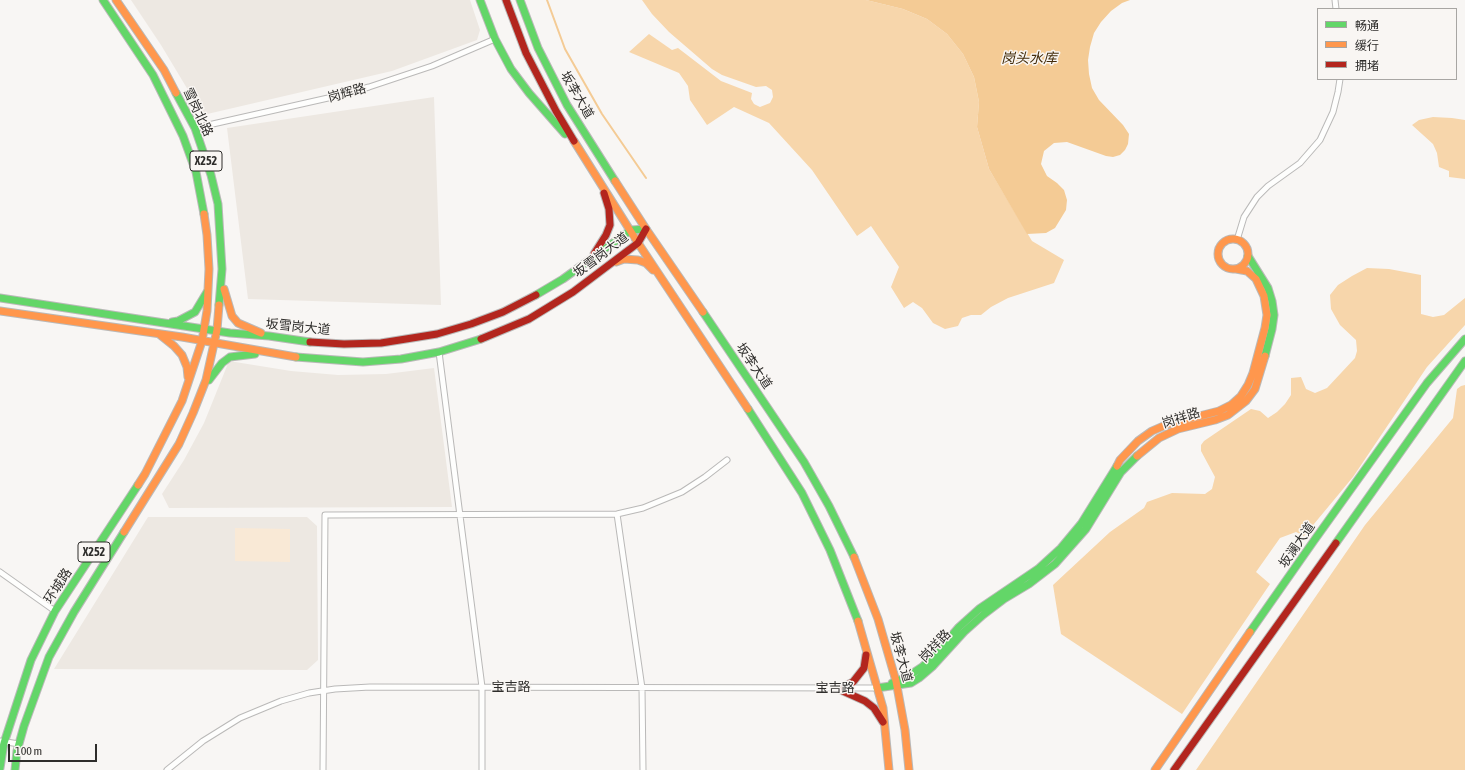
<!DOCTYPE html>
<meta charset="utf-8">
<style>
body{margin:0}
#map{position:relative;width:1465px;height:770px;overflow:hidden;background:#f8f6f4;font-family:"Asap Condensed","Noto Sans SC",sans-serif}
canvas{display:block}
.legend{position:absolute;left:1317px;top:8px;width:140px;height:72px;box-sizing:border-box;background:#f9f6f3;border:1px solid #a8a6a3;margin:0;padding:5px 7px;list-style:none;font-size:12px;color:#2e2d2b}
.legend li{display:flex;align-items:center;gap:8px;height:20px}
.legend b{width:20px;border:1px solid #a8a6a3}
.scale{position:absolute;left:8px;top:744px;width:89px;height:18px;box-sizing:border-box;border:2px solid #2e2d2b;border-top:0;padding-left:5px;font-size:12px;line-height:14px;white-space:nowrap;color:#2e2d2b;-webkit-text-stroke:3px #f9f6f3;paint-order:stroke}
</style>
<div id="map">
<canvas width="1465" height="770"></canvas>
<ul class="legend">
<li><b style="height:5px;background:#63d668"></b>畅通</li>
<li><b style="height:5px;background:#ff974d"></b>缓行</li>
<li><b style="height:5px;background:#b3261e"></b>拥堵</li>
</ul>
<div class="scale">100 m</div>
</div>
<script>
const ctx = document.querySelector('canvas').getContext('2d');
ctx.lineJoin = 'round';
function fillPath(path, color) { ctx.fillStyle = color; ctx.fill(path, 'evenodd'); }
const shape = rows => new Path2D(rows.map(r => 'M' + r).join(''));
function strokePath(path, color, width, dash) { ctx.strokeStyle = color; ctx.lineWidth = width; ctx.lineCap = dash ? 'butt' : 'round'; ctx.setLineDash(dash || []); ctx.stroke(path); }
function drawText(font, color, halo, rows, align = 'center') {
  ctx.font = font + ' "Asap Condensed","Noto Sans SC",sans-serif'; ctx.lineWidth = 3; ctx.setLineDash([]); ctx.textBaseline = 'middle'; ctx.strokeStyle = halo; ctx.fillStyle = color; for (const [text, x, y, turn = 0] of rows) {
    ctx.save(); ctx.translate(x, y); ctx.rotate((+turn || 0) * Math.PI / 180); ctx.textAlign = isNaN(turn) ? turn : align; if (halo) ctx.strokeText(text, 0, 0); ctx.fillText(text, 0, 0); ctx.restore();
  }
}
const built = shape([
 [131,0,470,0,480,30,477,40,392,71,203,115,161,45],
 [434,97,441,305,248,299,227,128],
 [229,361,291,371,338,375,386,374,434,368,452,507,169,508,162,494,184,460,204,423],
 [148,517,307,517,317,526,318,660,307,670,54,669]
]);
const green = shape([
 [235,528,290,529,290,562,235,561]
]);
const forest = shape([
 [642,0,866,0,903,9,927,19,947,34,963,54,974,77,979,102,977,127,989,169,1032,241,1064,260,1054,283,1008,298,991,307,981,315,971,315,962,318,958,326,945,329,933,323,922,308,913,302,904,308,891,287,899,267,871,226,857,236,812,170,769,123,734,107,707,125,690,100,688,86,679,73,629,52,649,34,672,50,678,48,721,81,752,93,751,99,754,104,760,107,770,103,773,97,772,90,766,86,756,87,722,75,712,69,669,32,652,14],
 [1433,117,1452,118,1465,120,1465,179,1449,177,1449,171,1439,167,1437,153,1433,144,1412,125,1419,120],
 [1367,268,1389,269,1421,275,1421,314,1433,317,1444,315,1465,298,1465,325,1427,367,1353,477,1304,536,1296,532,1280,538,1256,572,1270,584,1182,714,1061,634,1053,585,1110,532,1144,508,1147,502,1172,493,1205,494,1212,489,1215,477,1201,451,1201,445,1204,441,1251,409,1260,411,1268,418,1277,412,1285,404,1291,395,1291,378,1301,377,1306,389,1315,393,1327,388,1355,358,1357,351,1356,340,1340,325,1331,309,1330,295,1338,285,1352,276],
 [1465,385,1465,770,1196,770,1365,525,1453,418,1457,389,1461,386]
]);
const water = shape([
 [866,0,1130,0,1122,3,1111,11,1101,22,1094,33,1090,47,1088,60,1089,74,1092,88,1099,100,1123,125,1129,134,1128,144,1125,150,1120,155,1113,157,1106,156,1067,142,1054,143,1044,151,1041,164,1047,176,1057,183,1064,190,1067,200,1066,210,1055,228,1046,233,1027,234,989,169,977,127,979,102,974,77,963,54,947,34,927,19,903,9]
]);
const stream = shape([
 [547,0,565,49,602,114,646,178]
]);
const street = shape([
 [1335,0,1336,9],
 [195,128,328,98,369,87,432,66,495,39],
 [1237,240,1244,217,1257,197,1268,186,1300,163,1320,140,1333,112,1338,92,1340,79],
 [439,352,482,687,482,770],
 [617,514,642,688,643,770],
 [0,572,55,611],
 [0,741,19,744],
 [167,770,203,741,240,718,281,701,309,693,335,689,370,687,877,688],
 [323,770,325,515,617,514,643,508,682,492,705,477,727,460]
]);
const fast = shape([
 [103,0,153,75,183,136,196,172,204,214],
 [480,0,495,39,511,69,529,93,565,134],
 [520,0,538,48,567,105,615,181],
 [176,93,195,128,211,175,218,204,222,269,219,305],
 [1248,256,1268,288,1272,301,1274,315,1272,329,1265,356],
 [536,295,563,279,631,230,646,229],
 [0,298,230,333,269,336,310,342],
 [703,312,804,462,829,506,854,557],
 [172,322,178,321,195,312,207,292],
 [296,357,363,362,401,359,439,352,481,339],
 [209,380,222,363,230,357,255,354],
 [748,409,802,493,830,550,858,621],
 [1336,543,1465,361],
 [1250,632,1313,542,1427,383,1465,339],
 [892,683,907,677,922,667,935,655,959,627,979,609,1038,569,1061,548,1081,524,1117,466],
 [877,688,911,683,919,678,933,666,964,632,983,615,1004,599,1029,584,1055,564,1086,529,1121,472,1137,456],
 [0,768,4,743,31,660,55,611,138,485],
 [15,770,17,751,24,726,49,657,74,612,124,532]
]);
const slow = shape([
 [116,0,164,70,176,93],
 [574,141,638,243,748,409],
 [615,181,646,229,703,312],
 '1218 254a15 15 0 1 1 30 0a15 15 0 1 1-30 0Z',
 [616,262,624,259,638,260,646,263,653,270],
 [224,289,232,316,238,323,261,333],
 [0,311,182,337,296,357],
 [159,334,174,346,182,355,187,367,188,377],
 [1137,456,1159,438,1178,429,1215,420,1228,415,1246,401,1255,389,1265,356],
 [1117,466,1120,460,1138,441,1152,431,1168,424,1219,411,1231,405,1241,396,1248,385,1253,373,1265,328,1267,315,1264,296,1256,279,1247,271,1236,269],
 [138,485,145,474,182,401,202,341,207,311,209,269,207,235,204,214],
 [124,532,179,444,193,413,206,380,217,330,219,305],
 [854,557,878,619,896,681,905,730,909,770],
 [858,621,883,708,889,770],
 [1155,770,1250,632]
]);
const jam = shape([
 [506,0,526,53,556,111,574,141],
 [594,254,606,235,610,225,609,209,604,193],
 [481,339,529,319,573,292,638,243,646,229],
 [310,342,344,344,381,343,437,334,471,324,503,312,536,295],
 [836,688,865,701,874,708,883,722],
 [836,688,845,686,853,682,864,668,866,655],
 [1174,770,1336,543]
]);
const shields = [
 [206,161,32],
 [94,552,32]
];
const shieldNames = [
 ["X252",206,161],
 ["X252",94,552]
];
const streetNames = [
 ["岗辉路",347,93,-15],
 ["坂李大道",577,95,60],
 ["雪岗北路",198,112,65],
 ["坂雪岗大道",601,255,-37],
 ["坂雪岗大道",298,327,6],
 ["坂李大道",754,366,56],
 ["岗祥路",1181,418,-18],
 ["坂澜大道",1297,545,-55],
 ["环城路",58,586,-57],
 ["岗祥路",935,646,-47],
 ["坂李大道",901,657,75],
 ["宝吉路",511,687],
 ["宝吉路",835,688]
];
const waterNames = [
 ["岗头水库",1029,59]
];
fillPath(built, '#ede8e2');
fillPath(green, '#f9e9d6');
fillPath(forest, '#f7d6ab');
fillPath(water, '#f4cb95');
strokePath(stream, '#f4cb95', 2);
strokePath(street, '#bab9b8', 7);
strokePath(fast, '#bab9b8', 9);
strokePath(slow, '#bab9b8', 9);
strokePath(jam, '#bab9b8', 9);
strokePath(street, '#fefefd', 5);
strokePath(fast, '#63d668', 7);
strokePath(slow, '#ff974d', 7);
strokePath(jam, '#b3261e', 7);
for (const [x, y, w] of shields) { const box = new Path2D(); box.roundRect(x - w / 2, y - 10, w, 20, 3); ctx.fillStyle = '#f9f6f3'; ctx.fill(box); strokePath(box, '#2e2d2b', 1); }
drawText('bold 12px', '#2e2d2b', null, shieldNames);
drawText('13px', '#2e2d2b', '#f9f6f3', streetNames);
drawText('italic 14px', '#442d0b', '#f9f6f3', waterNames);
</script>
